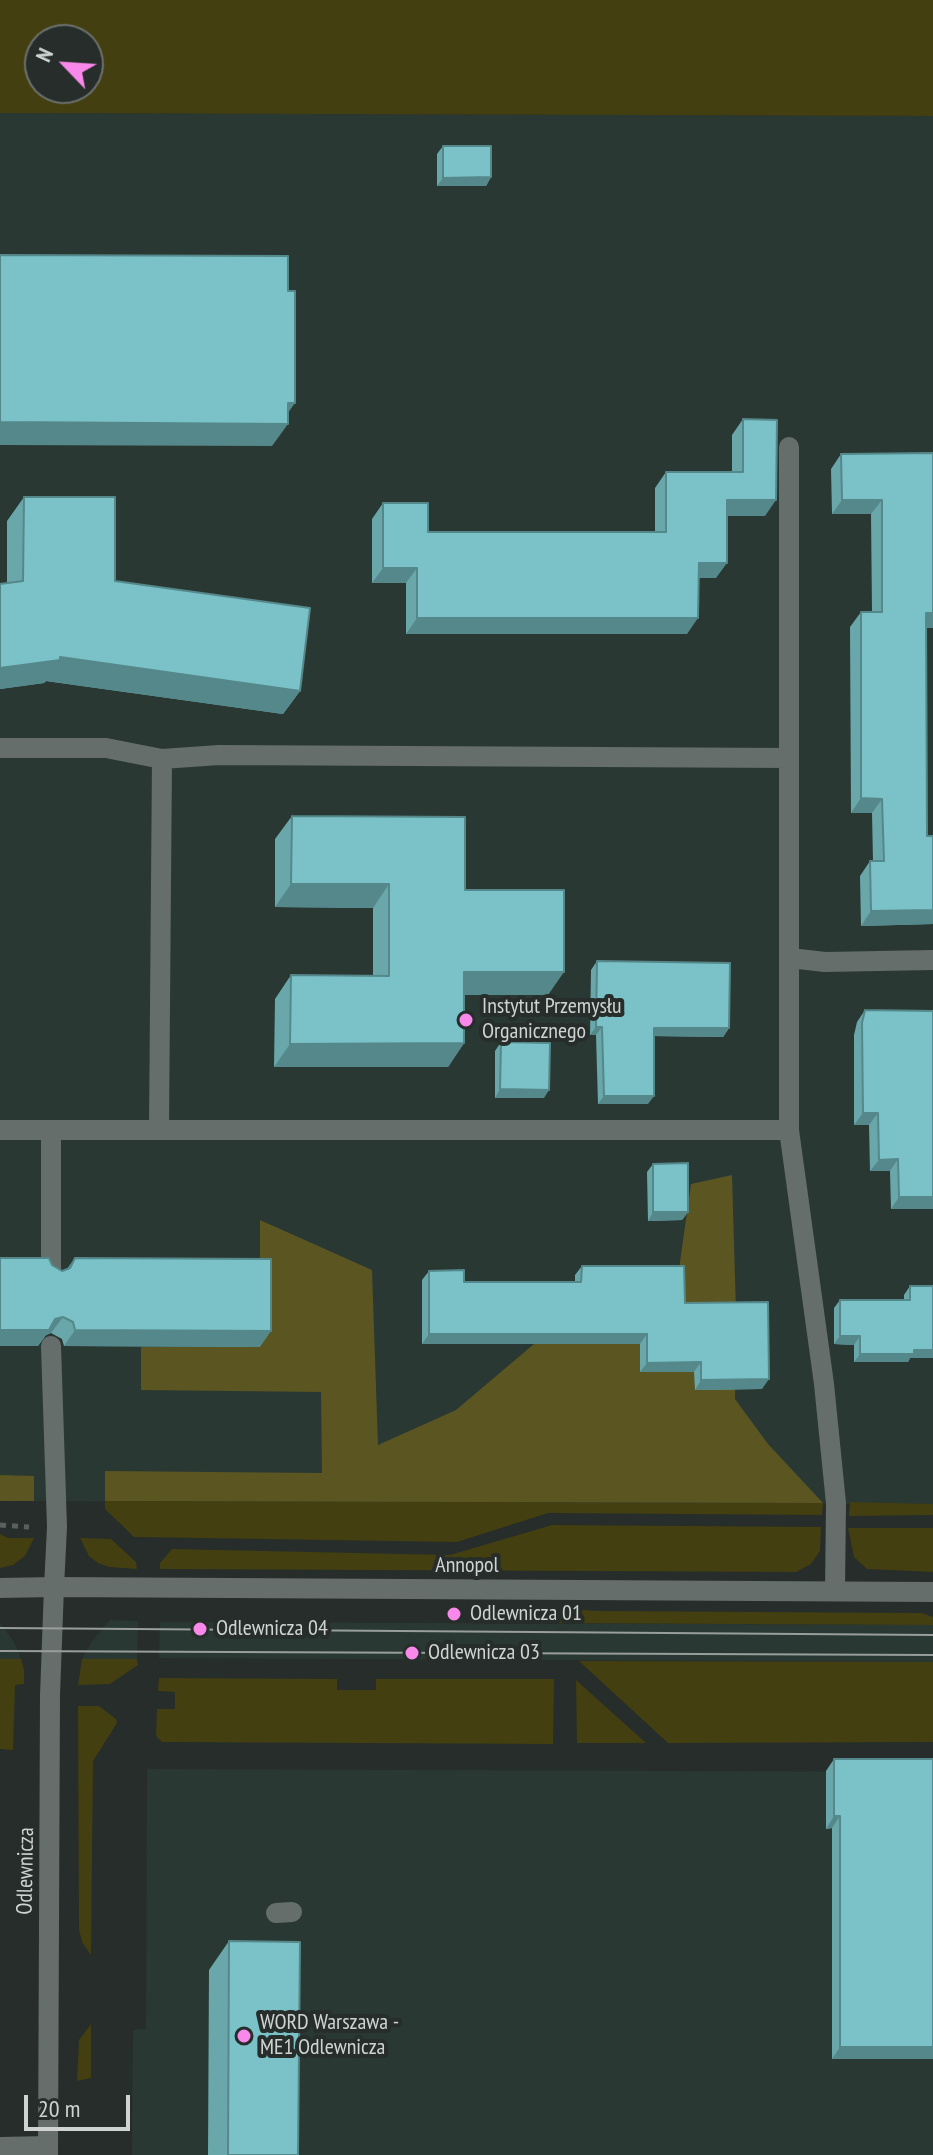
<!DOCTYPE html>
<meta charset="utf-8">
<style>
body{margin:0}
#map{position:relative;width:933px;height:2155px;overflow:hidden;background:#262d2a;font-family:"PT Sans Narrow",sans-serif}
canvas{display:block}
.north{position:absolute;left:24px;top:24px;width:80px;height:80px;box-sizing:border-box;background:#262d2a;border:2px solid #6a706d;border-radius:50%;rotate:295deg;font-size:22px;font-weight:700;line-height:32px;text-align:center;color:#cfd4d2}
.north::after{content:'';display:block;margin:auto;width:28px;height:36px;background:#f888ea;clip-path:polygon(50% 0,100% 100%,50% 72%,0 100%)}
.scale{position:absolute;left:24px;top:2095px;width:106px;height:36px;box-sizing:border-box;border:4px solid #cfd4d2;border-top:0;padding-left:10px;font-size:24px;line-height:28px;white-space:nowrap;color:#cfd4d2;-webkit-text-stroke:6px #262d2a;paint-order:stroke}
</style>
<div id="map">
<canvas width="933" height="2155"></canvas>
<div class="north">N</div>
<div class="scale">20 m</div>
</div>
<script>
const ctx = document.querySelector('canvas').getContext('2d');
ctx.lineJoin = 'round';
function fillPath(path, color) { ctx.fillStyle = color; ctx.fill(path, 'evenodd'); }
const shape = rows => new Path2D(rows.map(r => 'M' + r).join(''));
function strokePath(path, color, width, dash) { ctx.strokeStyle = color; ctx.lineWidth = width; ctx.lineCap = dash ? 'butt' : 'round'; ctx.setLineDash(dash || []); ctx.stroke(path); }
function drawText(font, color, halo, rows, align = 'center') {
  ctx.font = font + ' "PT Sans Narrow",sans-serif'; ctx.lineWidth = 8; ctx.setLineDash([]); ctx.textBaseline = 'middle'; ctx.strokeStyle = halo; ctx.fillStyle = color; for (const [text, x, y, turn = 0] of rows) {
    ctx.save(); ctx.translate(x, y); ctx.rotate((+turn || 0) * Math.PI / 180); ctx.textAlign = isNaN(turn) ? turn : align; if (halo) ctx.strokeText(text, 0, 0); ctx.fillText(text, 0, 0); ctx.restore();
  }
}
const built = shape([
 [0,113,933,116,933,1504,0,1501],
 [110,1620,138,1621,137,1659,82,1659,91,1643],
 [160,1622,933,1625,933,1662,159,1658],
 [0,1623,14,1642,21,1659,0,1659],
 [147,1769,933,1772,933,2155,132,2155,133,2030,146,2029]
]);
const green = shape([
 [0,0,933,0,933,116,0,113],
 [40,40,88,40,88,88,40,88],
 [105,1501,823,1503,822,1515,548,1513,457,1542,134,1537,105,1509],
 [850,1502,933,1504,933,1515,849,1516],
 [552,1525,821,1527,820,1551,811,1564,796,1572,160,1569,160,1563,172,1549,450,1555],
 [848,1528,933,1528,933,1572,867,1569,854,1557],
 [0,1534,8,1538,34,1538,25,1556,13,1565,0,1568],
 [80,1538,111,1539,136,1562,137,1569,109,1567,98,1563,89,1556],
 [535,1607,599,1611,922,1613,933,1617,933,1625,535,1623],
 [0,1659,21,1659,24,1670,24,1684,15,1685,13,1750,0,1749],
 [82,1659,137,1659,138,1665,110,1684,78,1685],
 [579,1661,933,1662,933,1742,668,1743],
 [159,1678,337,1679,337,1690,376,1690,376,1679,554,1679,553,1744,162,1742,156,1736,157,1709,175,1709,175,1692,158,1691],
 [576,1680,646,1743,577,1743],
 [78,1706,99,1706,116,1719,117,1723,93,1761,91,1955,82,1942,79,1929],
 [91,2024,91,2078,77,2081,79,2040]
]);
const forest = shape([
 [732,1175,736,1312,735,1399,768,1444,823,1503,105,1501,105,1471,322,1473,321,1392,141,1390,141,1347,260,1347,260,1220,372,1270,378,1445,456,1410,534,1344,640,1344,678,1276,691,1184],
 [0,1475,34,1476,34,1501,0,1501]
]);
const path = shape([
 [0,1525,29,1527]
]);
const lane = shape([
 [789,447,789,1130,824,1384,836,1503,835,1591],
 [0,748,106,748,162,759,159,1129],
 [162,759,219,755,789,758],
 [790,958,825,962,933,960],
 [0,1130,789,1130],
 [51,1130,51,1274],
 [51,1346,57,1527,54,1587],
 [276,1913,292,1912],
 [0,2147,48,2146]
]);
const street = shape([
 [0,1588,54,1587]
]);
const secondary = shape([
 [48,2155,50,1695,54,1587,933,1592]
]);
const tram = shape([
 [0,1628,933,1635],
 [0,1651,933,1655]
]);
const wall = shape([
 [443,146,491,177,486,186,437,186,437,154],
 [743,419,765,516,727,516,716,578,699,578,687,634,406,634,406,583,372,583,372,519,383,503,428,532,655,532,655,488,666,472,732,472,732,435],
 [933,453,933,628,926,628,927,836,933,836,933,924,861,926,860,876,870,861,873,861,872,813,851,813,850,627,861,612,872,612,871,514,832,514,831,469,841,454],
 [24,497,115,581,300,691,283,714,46,681,44,683,0,689,0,584,7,583,7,521],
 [292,816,465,890,548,995,464,995,464,1043,448,1067,274,1067,275,999,291,975,373,976,373,908,275,907,275,839],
 [597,961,729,1028,723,1037,654,1036,648,1104,598,1104,596,1035,590,1035,591,970],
 [865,1010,933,1011,933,1209,891,1209,890,1171,870,1171,869,1125,854,1125,854,1035,857,1022],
 [501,1042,544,1098,495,1098,495,1051],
 [653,1164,688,1212,682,1220,648,1221,647,1172],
 [0,1258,52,1265,62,1271,67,1269,75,1258,260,1347,64,1346,62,1339,51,1333,46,1335,38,1346,0,1346],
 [582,1266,685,1303,762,1389,695,1390,694,1372,640,1372,640,1344,422,1344,422,1280,429,1271,464,1282,575,1282,575,1275],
 [910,1286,910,1358,908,1362,854,1362,854,1345,834,1344,834,1308,840,1300,904,1300,904,1295],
 [834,1759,933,1759,933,2059,832,2059,832,1828,826,1829,826,1771],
 [229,1941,298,2155,208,2155,209,1970]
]);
const shadedWall = shape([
 [491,177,486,186,437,186,443,178],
 [295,403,280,424,288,424,272,446,0,445,0,422],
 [727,500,776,500,765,516,716,516],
 [842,500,882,500,871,514,832,514],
 [699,563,727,563,716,578,688,578],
 [383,568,417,568,406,583,372,583],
 [926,613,933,613,933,628,916,628],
 [417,618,698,618,687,634,406,634],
 [60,657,300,691,283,714,46,681,44,683,0,689,0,668],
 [861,798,882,799,872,813,851,813],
 [291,884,389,884,373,908,275,907],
 [933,910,933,924,861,926,871,911],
 [464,972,564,972,548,995,448,995],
 [596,1027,602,1027,596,1035,590,1035],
 [654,1028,729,1028,723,1037,648,1036],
 [464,1043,448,1067,274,1067,290,1044],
 [500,1089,549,1090,544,1098,495,1098],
 [604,1096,654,1096,648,1104,598,1104],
 [863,1113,878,1113,869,1125,854,1125],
 [898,1159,890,1171,870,1171,879,1160],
 [899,1197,933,1197,933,1209,891,1209],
 [653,1212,688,1212,682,1220,648,1221],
 [63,1317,51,1333,46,1335,38,1346,0,1346,0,1330],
 [75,1330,271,1331,260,1347,64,1346],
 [429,1334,647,1334,640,1344,422,1344],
 [840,1336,860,1336,854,1345,834,1344],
 [914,1350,933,1350,933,1358,910,1358,908,1362,854,1362,860,1354],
 [701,1362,694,1372,640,1372,647,1363],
 [769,1379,762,1389,695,1390,701,1380],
 [834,1816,840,1816,832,1828,826,1829],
 [840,2047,933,2047,933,2059,832,2059]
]);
const building = shape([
 [443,146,491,146,491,177,443,178,443,146],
 [0,255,288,256,288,291,295,291,295,403,288,403,288,424,0,422,0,255],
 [743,419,777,420,776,500,727,500,727,563,699,563,698,618,417,618,417,568,383,568,383,503,428,503,428,532,666,532,666,472,743,472,743,419],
 [933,453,933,613,926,613,927,836,933,836,933,910,871,911,870,861,884,861,882,799,861,798,861,612,882,612,882,500,842,500,841,454,933,453],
 [24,497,115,497,115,581,310,608,300,691,60,657,60,660,0,668,0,584,23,581,24,497],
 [292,816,465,817,465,890,564,890,564,972,464,972,464,1043,290,1044,291,975,389,976,389,884,291,884,292,816],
 [597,961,730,963,729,1028,654,1028,654,1096,604,1096,602,1027,596,1027,597,961],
 [865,1010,933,1011,933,1197,899,1197,898,1159,879,1160,878,1113,863,1113,862,1023,865,1010],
 [501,1042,550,1043,549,1090,500,1089,501,1042],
 [688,1163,688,1212,653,1212,653,1164,688,1163],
 [0,1258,49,1258,52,1265,62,1271,70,1268,75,1258,271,1259,271,1331,75,1330,73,1322,63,1317,55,1319,49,1330,0,1330,0,1258],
 [582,1266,684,1266,685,1303,768,1302,769,1379,701,1380,701,1362,647,1363,647,1334,429,1334,429,1271,464,1270,464,1282,581,1282,582,1266],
 [910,1286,933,1286,933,1350,914,1350,914,1354,860,1354,860,1336,840,1336,840,1300,910,1300,910,1286],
 [834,1759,933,1759,933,2047,840,2047,840,1816,834,1816,834,1759],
 [229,1941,300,1942,298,2155,228,2155,229,1941]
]);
const markers = [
 [466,1020,8,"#f888ea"],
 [454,1614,8,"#f888ea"],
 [200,1629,8,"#f888ea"],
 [412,1653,8,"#f888ea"],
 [244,2036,8,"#f888ea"]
];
const poiNames = [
 ["Instytut Przemysłu",482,1007],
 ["Organicznego",482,1032],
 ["Odlewnicza 01",470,1614],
 ["Odlewnicza 04",216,1629],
 ["Odlewnicza 03",428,1653],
 ["WORD Warszawa -",260,2023],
 ["ME1 Odlewnicza",260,2048]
];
const streetNames = [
 ["Annopol",467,1566],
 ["Odlewnicza",26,1871,-89]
];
fillPath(built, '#2a3833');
fillPath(green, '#433f10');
fillPath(forest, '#5a5521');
strokePath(path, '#59605d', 5, [6, 6]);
strokePath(lane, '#656e6a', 20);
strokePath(street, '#656e6a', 20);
strokePath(secondary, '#656e6a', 20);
strokePath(tram, '#989e9c', 2);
fillPath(wall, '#69a7ab');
fillPath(shadedWall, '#55888b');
fillPath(building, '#7ac2c7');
strokePath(building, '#55888b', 2);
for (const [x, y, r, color] of markers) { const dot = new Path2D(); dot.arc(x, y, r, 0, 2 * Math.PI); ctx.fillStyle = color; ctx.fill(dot); strokePath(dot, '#262d2a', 3); }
drawText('22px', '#cfd4d2', '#262d2a', poiNames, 'left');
drawText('22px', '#cfd4d2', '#262d2a', streetNames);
</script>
